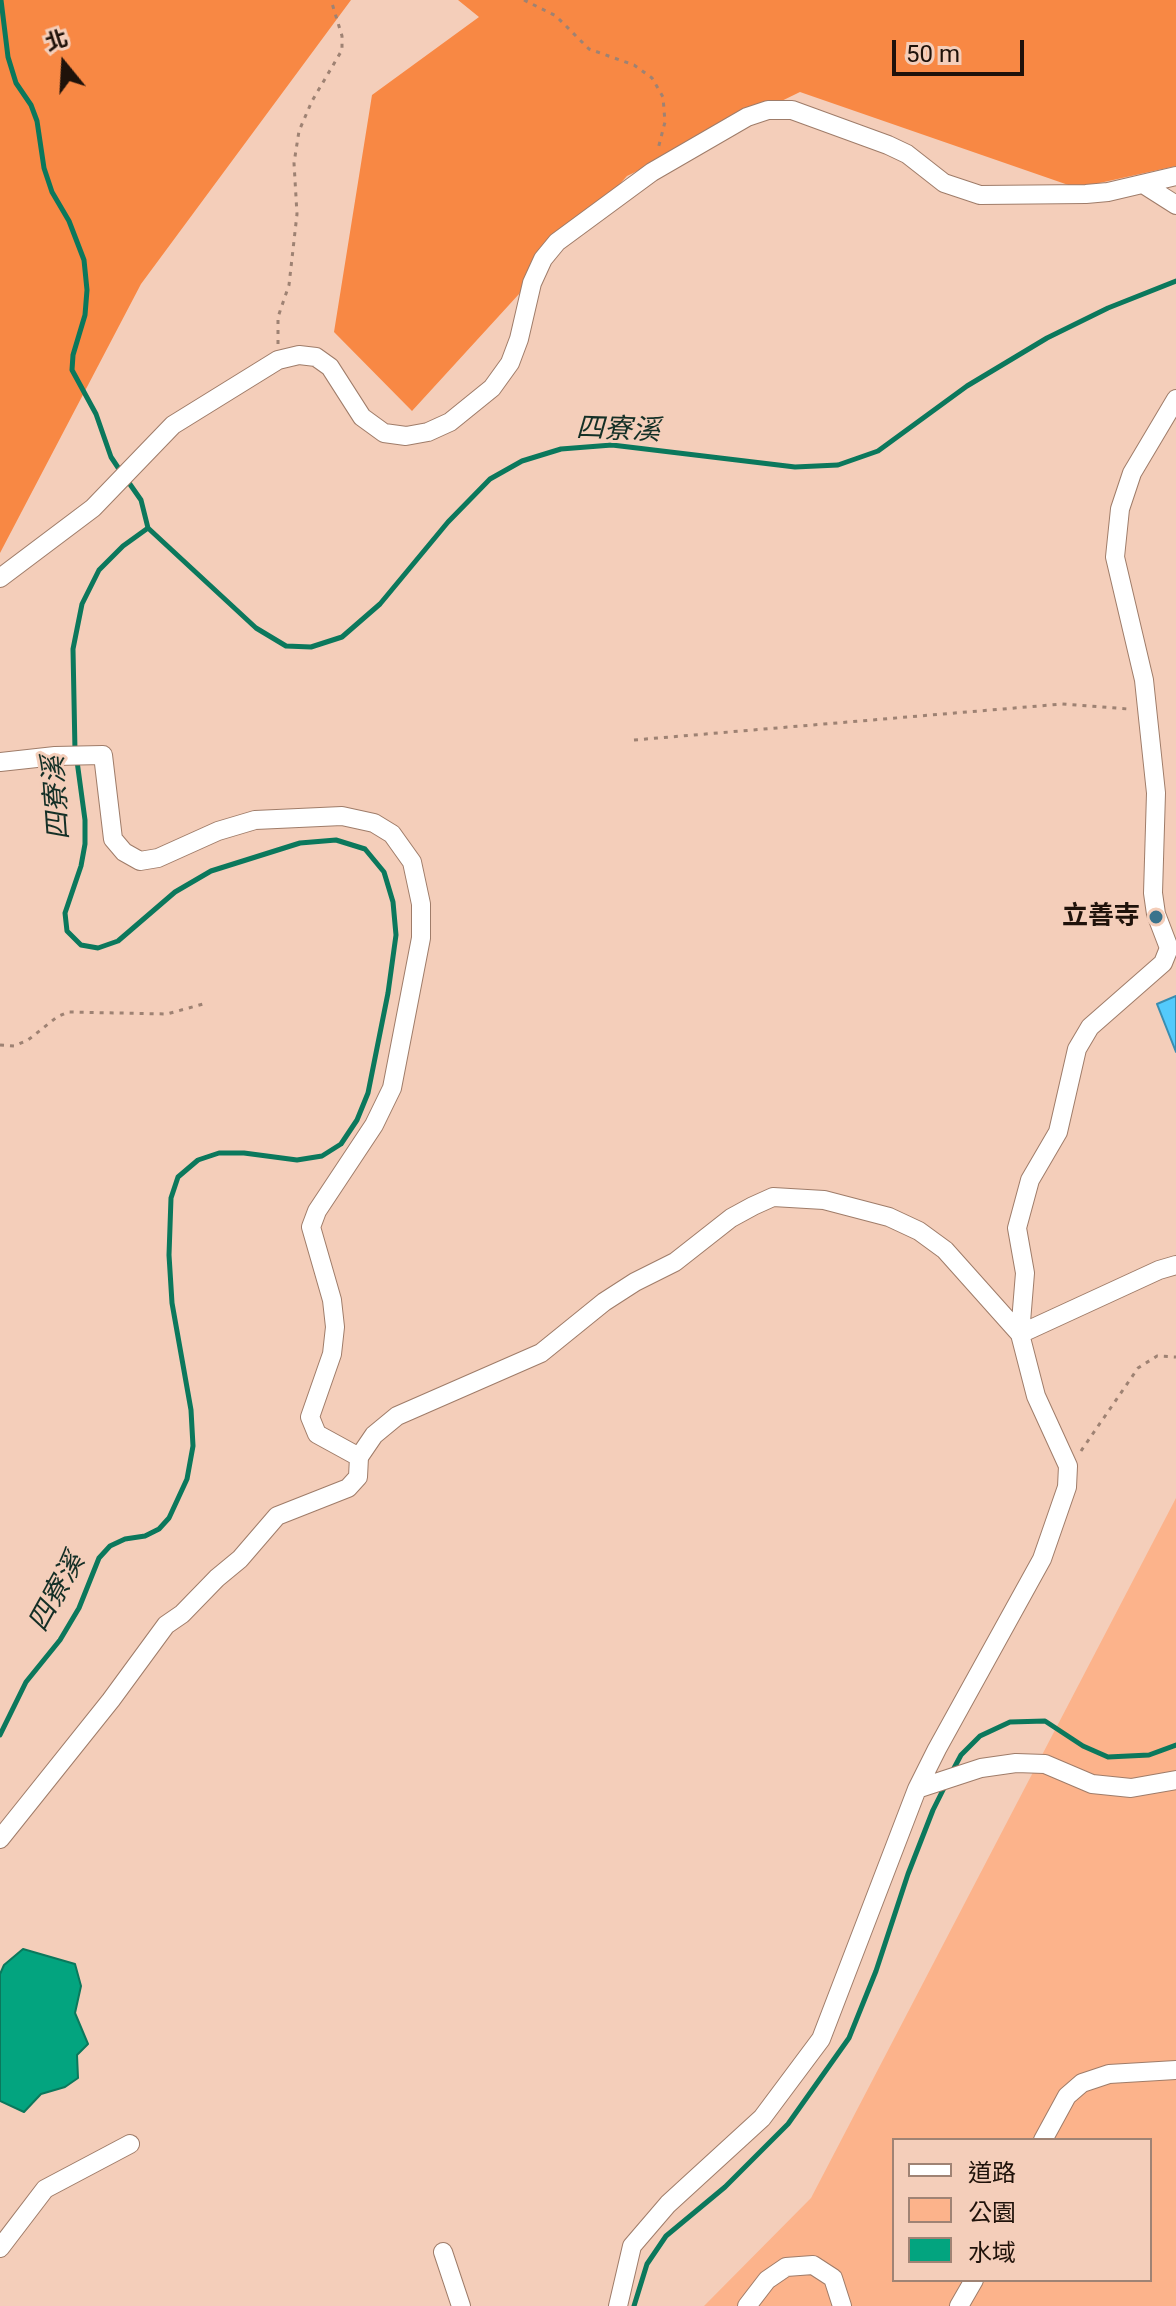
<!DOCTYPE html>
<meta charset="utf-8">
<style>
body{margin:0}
#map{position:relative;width:1176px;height:2306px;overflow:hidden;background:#f4ceba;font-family:Roboto,"Noto Sans TC",sans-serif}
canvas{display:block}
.legend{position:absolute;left:892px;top:2138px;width:260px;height:144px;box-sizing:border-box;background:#f4ceba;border:2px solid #9f8374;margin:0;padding:10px 14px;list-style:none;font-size:24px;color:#1f120a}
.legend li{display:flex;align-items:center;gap:16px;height:40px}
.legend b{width:40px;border:2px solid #9f8374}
.north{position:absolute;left:24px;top:24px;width:80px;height:80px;-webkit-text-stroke:6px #f4ceba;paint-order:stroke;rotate:342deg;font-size:22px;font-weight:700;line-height:32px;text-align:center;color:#1f120a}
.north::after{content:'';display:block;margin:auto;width:28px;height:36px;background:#1f120a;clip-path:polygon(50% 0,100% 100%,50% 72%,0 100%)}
.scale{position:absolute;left:892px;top:40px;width:132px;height:36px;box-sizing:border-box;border:4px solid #1f120a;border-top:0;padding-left:10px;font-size:24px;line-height:28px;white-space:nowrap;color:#1f120a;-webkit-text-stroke:6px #f4ceba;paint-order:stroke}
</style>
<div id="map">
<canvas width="1176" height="2306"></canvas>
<ul class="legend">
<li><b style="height:10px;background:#fff"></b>道路</li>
<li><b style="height:22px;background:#fcb38b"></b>公園</li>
<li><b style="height:22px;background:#03a47f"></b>水域</li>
</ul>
<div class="north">北</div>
<div class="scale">50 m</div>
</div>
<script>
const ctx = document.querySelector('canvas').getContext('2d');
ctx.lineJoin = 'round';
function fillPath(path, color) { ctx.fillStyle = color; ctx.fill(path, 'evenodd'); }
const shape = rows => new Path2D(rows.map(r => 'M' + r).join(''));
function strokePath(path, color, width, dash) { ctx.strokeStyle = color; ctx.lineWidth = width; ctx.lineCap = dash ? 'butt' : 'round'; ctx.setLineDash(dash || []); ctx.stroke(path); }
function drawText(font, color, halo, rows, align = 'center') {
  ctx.font = font + ' Roboto,"Noto Sans TC",sans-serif'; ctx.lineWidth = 6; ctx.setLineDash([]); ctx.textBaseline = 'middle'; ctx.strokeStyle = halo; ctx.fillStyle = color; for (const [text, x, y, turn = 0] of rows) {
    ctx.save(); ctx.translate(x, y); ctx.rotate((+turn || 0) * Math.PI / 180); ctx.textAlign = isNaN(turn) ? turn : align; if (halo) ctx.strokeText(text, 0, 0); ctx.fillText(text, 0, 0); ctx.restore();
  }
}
const green = shape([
 [1176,1498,1176,2306,704,2306,811,2198],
 [894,2140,1150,2140,1150,2280,894,2280]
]);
const forest = shape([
 [0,0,351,0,141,284,0,553],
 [458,0,1176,0,1176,166,1077,188,800,92,627,176,412,411,334,332,372,95,479,17]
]);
const water = shape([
 [23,1949,75,1964,81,1986,75,2013,88,2044,77,2055,78,2078,65,2087,41,2094,24,2112,0,2101,0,1974,4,1965,23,1949]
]);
const stream = shape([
 [1,0,8,57,16,83,31,105,37,121,44,168,52,192,69,221,84,260,87,290,85,315,73,355,72,370,96,414,111,457,121,472],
 [127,480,141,500,148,528],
 [75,751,73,649,82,604,99,570,123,546,148,528,256,628,286,646,311,647,342,637,380,604,448,522,490,479,522,461,561,449,612,445,795,467,838,465,878,451,967,386,1047,338,1108,308,1176,281],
 [0,1735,26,1682,60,1640,79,1608,99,1558,110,1546,125,1539,145,1536,159,1529,169,1518,187,1479,193,1446,191,1410,172,1303,169,1255,171,1198,178,1177,198,1160,219,1153,244,1153,297,1160,322,1156,341,1144,357,1120,368,1093,388,993,396,935,393,902,384,872,365,849,336,840,300,843,211,871,175,892,118,941,98,948,81,945,67,931,65,913,81,866,85,844,85,820,77,761],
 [953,1770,961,1755,980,1736,1010,1722,1045,1721,1083,1746,1108,1757,1149,1755,1176,1745],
 [634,2306,647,2264,666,2236,725,2187,788,2124,849,2038,876,1971,908,1874,933,1810,945,1786]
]);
const building = shape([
 [1176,996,1176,1052,1157,1004,1176,996]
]);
const path = shape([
 [524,0,556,16,589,49,634,65,652,78,663,97,665,122,658,149],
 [278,344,278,317,289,285,297,214,294,163,299,131,312,101,342,50,342,36,331,0],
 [634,740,1062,704,1128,709],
 [0,1045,14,1046,28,1040,57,1017,68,1012,167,1014,203,1004],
 [1081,1451,1138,1368,1157,1356,1176,1357]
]);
const minor = shape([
 [1143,184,1176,205],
 [0,578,93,508,173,425,278,360,299,355,316,357,330,367,362,417,384,433,406,436,428,432,450,422,492,388,510,363,519,339,532,283,543,259,557,242,652,172,747,117,768,110,792,110,888,145,907,154,944,183,980,195,1086,194,1108,192,1176,176],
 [0,762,55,756,103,755,113,839,124,852,140,861,158,858,218,831,255,820,342,816,374,823,392,834,412,862,421,904,421,938,392,1088,374,1125,317,1211,311,1227,332,1300,335,1327,332,1354,310,1417,317,1434,359,1457],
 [917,1789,981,1768,1016,1763,1045,1764,1092,1784,1131,1788,1176,1780],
 [0,1839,111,1700,166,1625,182,1614,217,1578,240,1559,277,1516,348,1488,358,1477,359,1457,374,1435,397,1416,541,1353,604,1302,635,1282,675,1262,731,1218,753,1206,773,1197,824,1200,889,1217,919,1231,945,1250,1020,1334,1159,1270,1176,1265],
 [1043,2140,1067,2096,1082,2083,1109,2074,1176,2070],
 [0,2248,45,2189,130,2144],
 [443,2252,461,2306],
 [618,2306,632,2246,668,2204,762,2118,821,2039,917,1789,937,1749,1042,1559,1067,1487,1068,1466,1036,1396,1020,1334,1025,1273,1017,1228,1030,1180,1058,1132,1077,1049,1090,1027,1163,963,1169,948,1156,914,1153,893,1156,793,1144,680,1115,557,1120,509,1132,473,1176,399],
 [747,2306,767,2280,786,2267,813,2265,833,2278,842,2306],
 [959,2306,974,2280]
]);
const markers = [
 [1156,917,8,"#3a738c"]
];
const poiNames = [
 ["立善寺",1140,917]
];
const waterNames = [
 ["四寮溪",618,431,2],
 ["四寮溪",58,798,-94],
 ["四寮溪",58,1593,-61]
];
fillPath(green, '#fcb38b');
fillPath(forest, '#f88844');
fillPath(water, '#03a47f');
strokePath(water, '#0b785c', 2);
strokePath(stream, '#0b785c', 5);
fillPath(building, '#53cafc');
strokePath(building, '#3a8db0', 2);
strokePath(minor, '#9f7c69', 20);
strokePath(path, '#9e8273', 3, [4, 6]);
strokePath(minor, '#fff', 18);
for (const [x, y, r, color] of markers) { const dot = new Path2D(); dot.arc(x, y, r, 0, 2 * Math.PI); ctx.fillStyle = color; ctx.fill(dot); strokePath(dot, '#f4ceba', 3); }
drawText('bold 26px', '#1f120a', '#f4ceba', poiNames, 'right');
drawText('italic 28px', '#142f26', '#f4ceba', waterNames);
</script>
